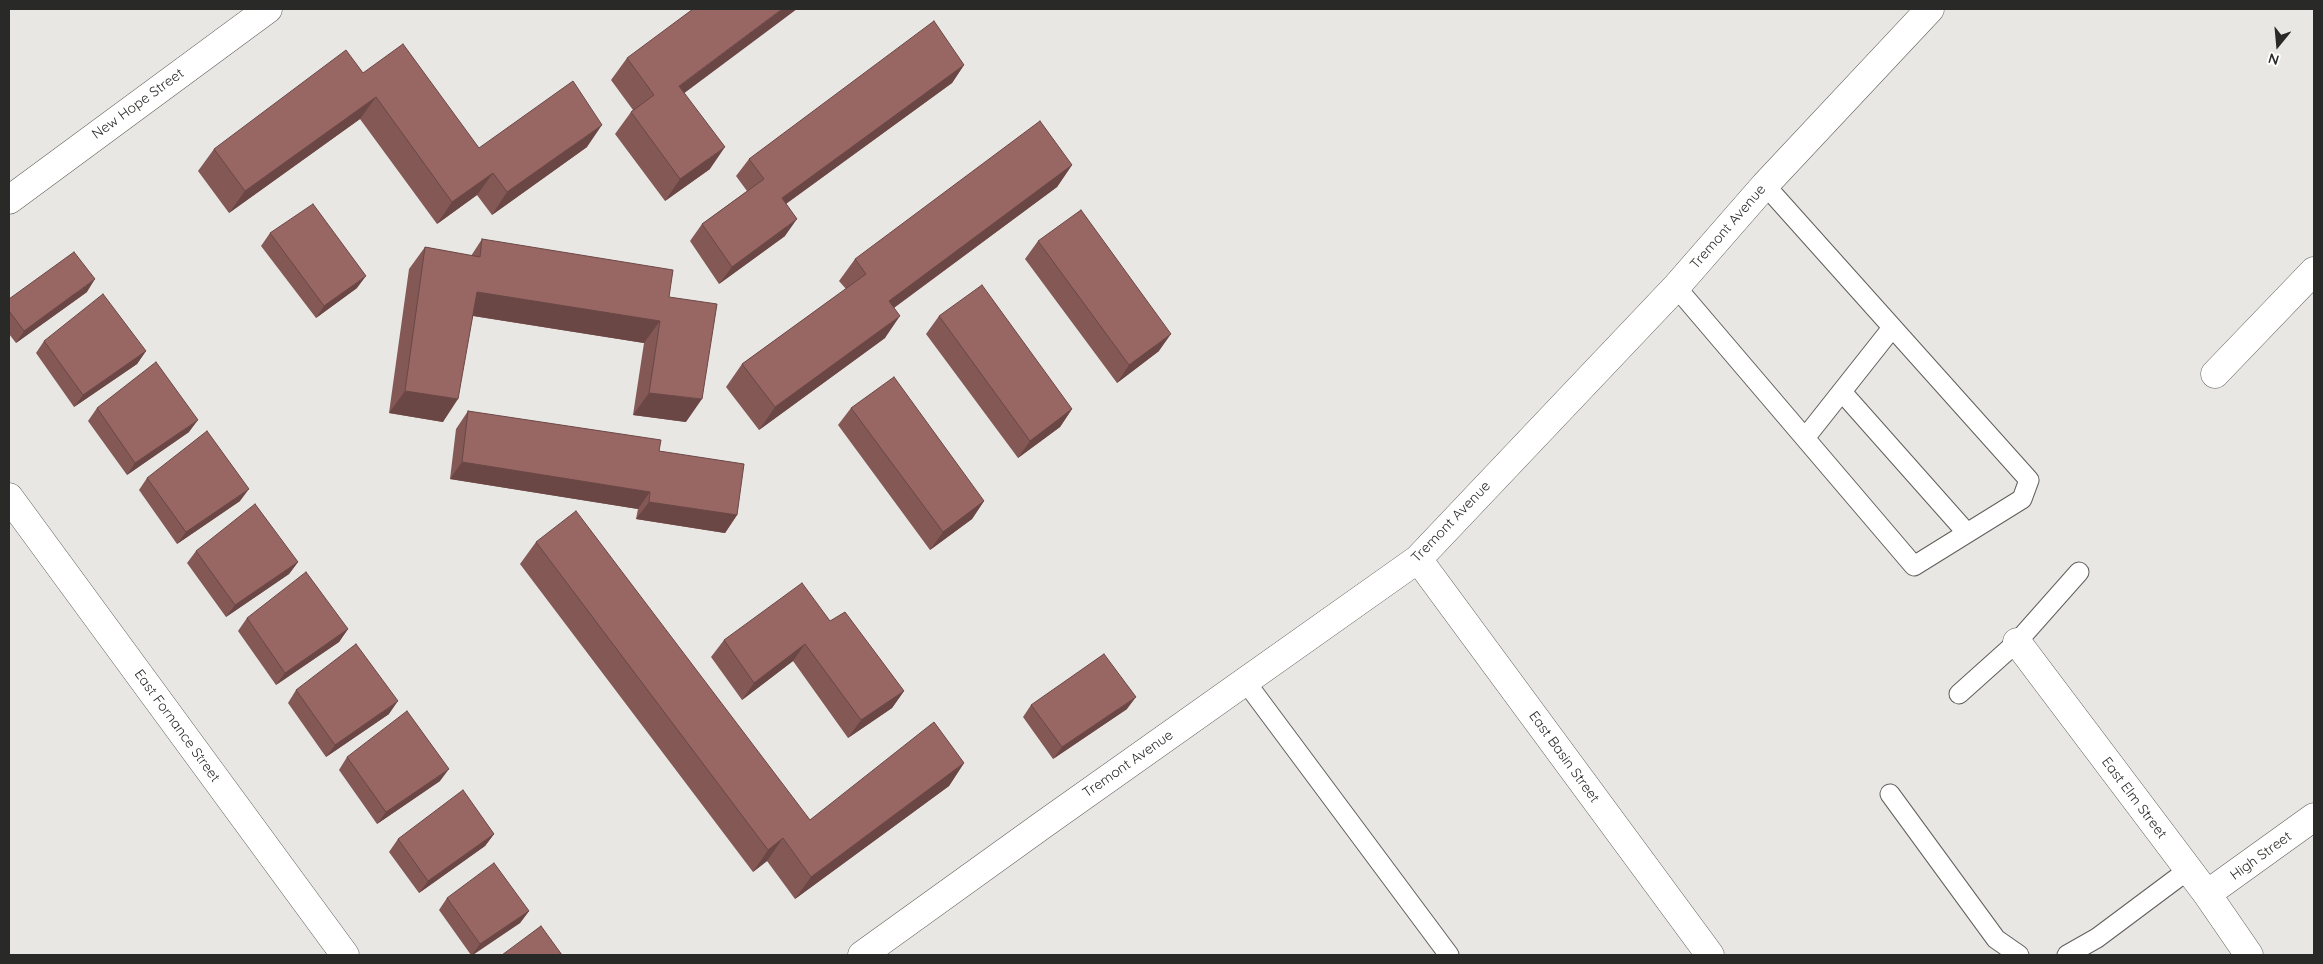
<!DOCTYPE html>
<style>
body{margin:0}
#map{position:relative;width:2323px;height:964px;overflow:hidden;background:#e9e7e4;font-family:Quicksand,sans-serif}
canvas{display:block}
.frame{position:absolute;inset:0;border:10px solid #292927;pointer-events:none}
.north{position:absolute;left:2253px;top:20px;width:50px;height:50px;-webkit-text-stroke:4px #fff;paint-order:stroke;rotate:197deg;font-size:14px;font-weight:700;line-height:20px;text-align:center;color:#292927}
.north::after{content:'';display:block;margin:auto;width:18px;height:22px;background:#292927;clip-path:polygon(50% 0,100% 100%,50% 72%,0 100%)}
</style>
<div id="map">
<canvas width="2323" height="964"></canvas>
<div class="frame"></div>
<div class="north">N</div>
</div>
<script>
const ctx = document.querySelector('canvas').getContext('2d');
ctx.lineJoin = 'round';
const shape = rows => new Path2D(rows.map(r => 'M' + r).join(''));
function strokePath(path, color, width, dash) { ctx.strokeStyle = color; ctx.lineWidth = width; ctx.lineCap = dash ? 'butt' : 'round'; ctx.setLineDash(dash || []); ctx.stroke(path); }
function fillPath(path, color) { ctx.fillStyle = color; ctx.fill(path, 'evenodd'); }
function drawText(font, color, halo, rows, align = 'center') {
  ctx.font = font + ' Quicksand,sans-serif'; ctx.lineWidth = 4; ctx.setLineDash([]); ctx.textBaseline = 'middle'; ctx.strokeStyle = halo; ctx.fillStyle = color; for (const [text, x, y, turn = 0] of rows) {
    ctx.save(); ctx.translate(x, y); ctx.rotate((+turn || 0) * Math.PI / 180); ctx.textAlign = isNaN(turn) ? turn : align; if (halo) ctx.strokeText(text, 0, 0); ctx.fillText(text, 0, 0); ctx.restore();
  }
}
const lane = shape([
 [1676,287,1914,566,2022,499,2029,480,1765,185],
 [1842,392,1967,533],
 [1805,438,1892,328],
 [1245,681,1449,955],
 [1959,694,2017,642,2079,572],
 [1890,794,1996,939,2019,955],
 [2067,955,2097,938,2188,870]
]);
const street = shape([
 [9,200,268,9],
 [2215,374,2314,271],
 [1418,559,1710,955],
 [2017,642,2207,894,2249,955],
 [2207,894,2314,817],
 [862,955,1044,824,1418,559,1676,287,1765,185,1930,9]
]);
const secondary = shape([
 [9,497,345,955]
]);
const wall = shape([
 [627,58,684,93,710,169,665,201,615,134,631,112,633,110,611,80],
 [964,65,952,83,786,204,785,236,719,284,690,241,702,224,747,191,736,176,749,159],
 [363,73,479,148,587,147,492,215,477,195,437,224,360,119,229,213,198,171,214,149],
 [1072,165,1057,187,894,308,885,338,759,430,726,387,742,364,846,289,839,281,855,259],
 [270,233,357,288,316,318,261,246],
 [482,239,669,297,686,422,633,415,644,343,473,316,443,422,389,413,409,269,425,247,471,256],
 [1038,241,1159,351,1117,383,1025,259],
 [87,292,16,343,9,334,9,299],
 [939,316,1072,409,1060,427,1018,458,926,334],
 [44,341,146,351,137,364,74,407,36,353],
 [97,408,189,432,127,475,88,421],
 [851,408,984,501,972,519,930,550,838,425],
 [468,411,659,451,737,515,725,533,636,519,638,509,450,479,456,429],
 [147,478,240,501,177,544,139,490],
 [536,542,810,820,964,763,949,786,795,899,767,861,753,872,520,564],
 [196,551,298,562,289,574,226,617,187,563],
 [247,618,348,629,339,642,276,685,238,631],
 [830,621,904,691,892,708,848,738,793,661,742,700,711,657,724,640],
 [296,690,389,714,326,757,288,703],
 [1031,705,1127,709,1053,759,1023,717],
 [347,757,440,781,377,824,339,770],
 [494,834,485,846,419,893,389,852,398,839],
 [447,898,529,911,520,923,473,955,471,955,439,910]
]);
const shadedWall = shape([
 [782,9,797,9,663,109,679,86],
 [964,65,952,83,769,216,782,198],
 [376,97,360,119,229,213,245,191],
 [602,125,587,147,492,215,507,192],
 [725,147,710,169,665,201,680,179],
 [1072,165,1057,187,873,323,889,301],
 [493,173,477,195,437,224,452,202],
 [797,219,785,236,719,284,732,267],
 [366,276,357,288,316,318,324,306],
 [95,279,87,292,16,343,24,331],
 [477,292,660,321,644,343,461,314],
 [900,316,885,338,759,430,775,407],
 [1171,334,1159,351,1117,383,1129,365],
 [146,351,137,364,74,407,83,395],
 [405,391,458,399,443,422,389,413],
 [649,393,702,399,686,422,633,415],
 [1072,409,1060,427,1018,458,1030,441],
 [198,420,189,432,127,475,135,463],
 [462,462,650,492,638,509,450,479],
 [249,489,240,501,177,544,186,532],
 [984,501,972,519,930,550,943,532],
 [649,502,737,515,725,533,636,519],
 [298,562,289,574,226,617,235,605],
 [348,629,339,642,276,685,285,673],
 [805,644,793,661,742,700,754,683],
 [904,691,892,708,848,738,861,720],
 [1136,697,1127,709,1053,759,1062,747],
 [398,701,389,714,326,757,335,745],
 [964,763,949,786,795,899,811,877],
 [449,769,440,781,377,824,386,812],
 [494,834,485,846,419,893,428,881],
 [783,838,767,861,753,872,768,850],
 [529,911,520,923,472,955,480,944]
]);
const building = shape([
 [693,9,782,9,679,86,725,147,680,179,631,112,654,95,627,58,693,9],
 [934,21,964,65,782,198,797,219,732,267,702,224,764,179,749,159,934,21],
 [403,44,479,148,573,81,602,125,507,192,493,173,452,202,376,97,245,191,214,149,346,50,363,73,403,44],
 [1040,121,1072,165,889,301,900,316,775,407,742,364,866,274,855,259,1040,121],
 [313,204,366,276,324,306,270,233,313,204],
 [1081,210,1171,334,1129,365,1038,241,1081,210],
 [482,239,673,270,669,297,717,304,702,399,649,393,660,321,477,292,458,399,405,391,425,247,480,257,482,239],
 [74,252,95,279,24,331,9,311,9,299,74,252],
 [982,285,1072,409,1030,441,939,316,982,285],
 [103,294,146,351,83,395,44,341,103,294],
 [156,362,198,420,135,463,97,408,156,362],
 [894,377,984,501,943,532,851,408,894,377],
 [468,411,661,440,659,451,744,464,737,515,649,502,650,492,462,462,468,411],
 [207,431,249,489,186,532,147,478,207,431],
 [255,504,298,562,235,605,196,551,255,504],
 [576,511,810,820,934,722,964,763,811,877,783,838,768,850,536,542,576,511],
 [306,572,348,629,285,673,247,618,306,572],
 [802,583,830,621,845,612,904,691,861,720,805,644,754,683,724,640,802,583],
 [356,644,398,701,335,745,296,690,356,644],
 [1104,654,1136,697,1062,747,1031,705,1104,654],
 [407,711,449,769,386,812,347,757,407,711],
 [463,790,494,834,428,881,398,839,463,790],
 [494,863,529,911,480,944,447,898,494,863],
 [541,926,562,955,502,955,541,926]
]);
const streetNames = [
 ["New Hope Street",138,104,-36],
 ["Tremont Avenue",1728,227,-49],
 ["Tremont Avenue",1451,522,-46],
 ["East Fornance Street",177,726,54],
 ["East Basin Street",1564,757,54],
 ["Tremont Avenue",1128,764,-35],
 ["East Elm Street",2134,798,53],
 ["High Street",2261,856,-36]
];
strokePath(lane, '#615f5c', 21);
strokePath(street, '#615f5c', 29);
strokePath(secondary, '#615f5c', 29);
strokePath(lane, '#fff', 19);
strokePath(street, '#fff', 28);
strokePath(secondary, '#fff', 28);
fillPath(wall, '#835855');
fillPath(shadedWall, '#6a4745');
fillPath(building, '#986663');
strokePath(building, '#6a4745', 1);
drawText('14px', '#292927', '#fff', streetNames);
</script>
